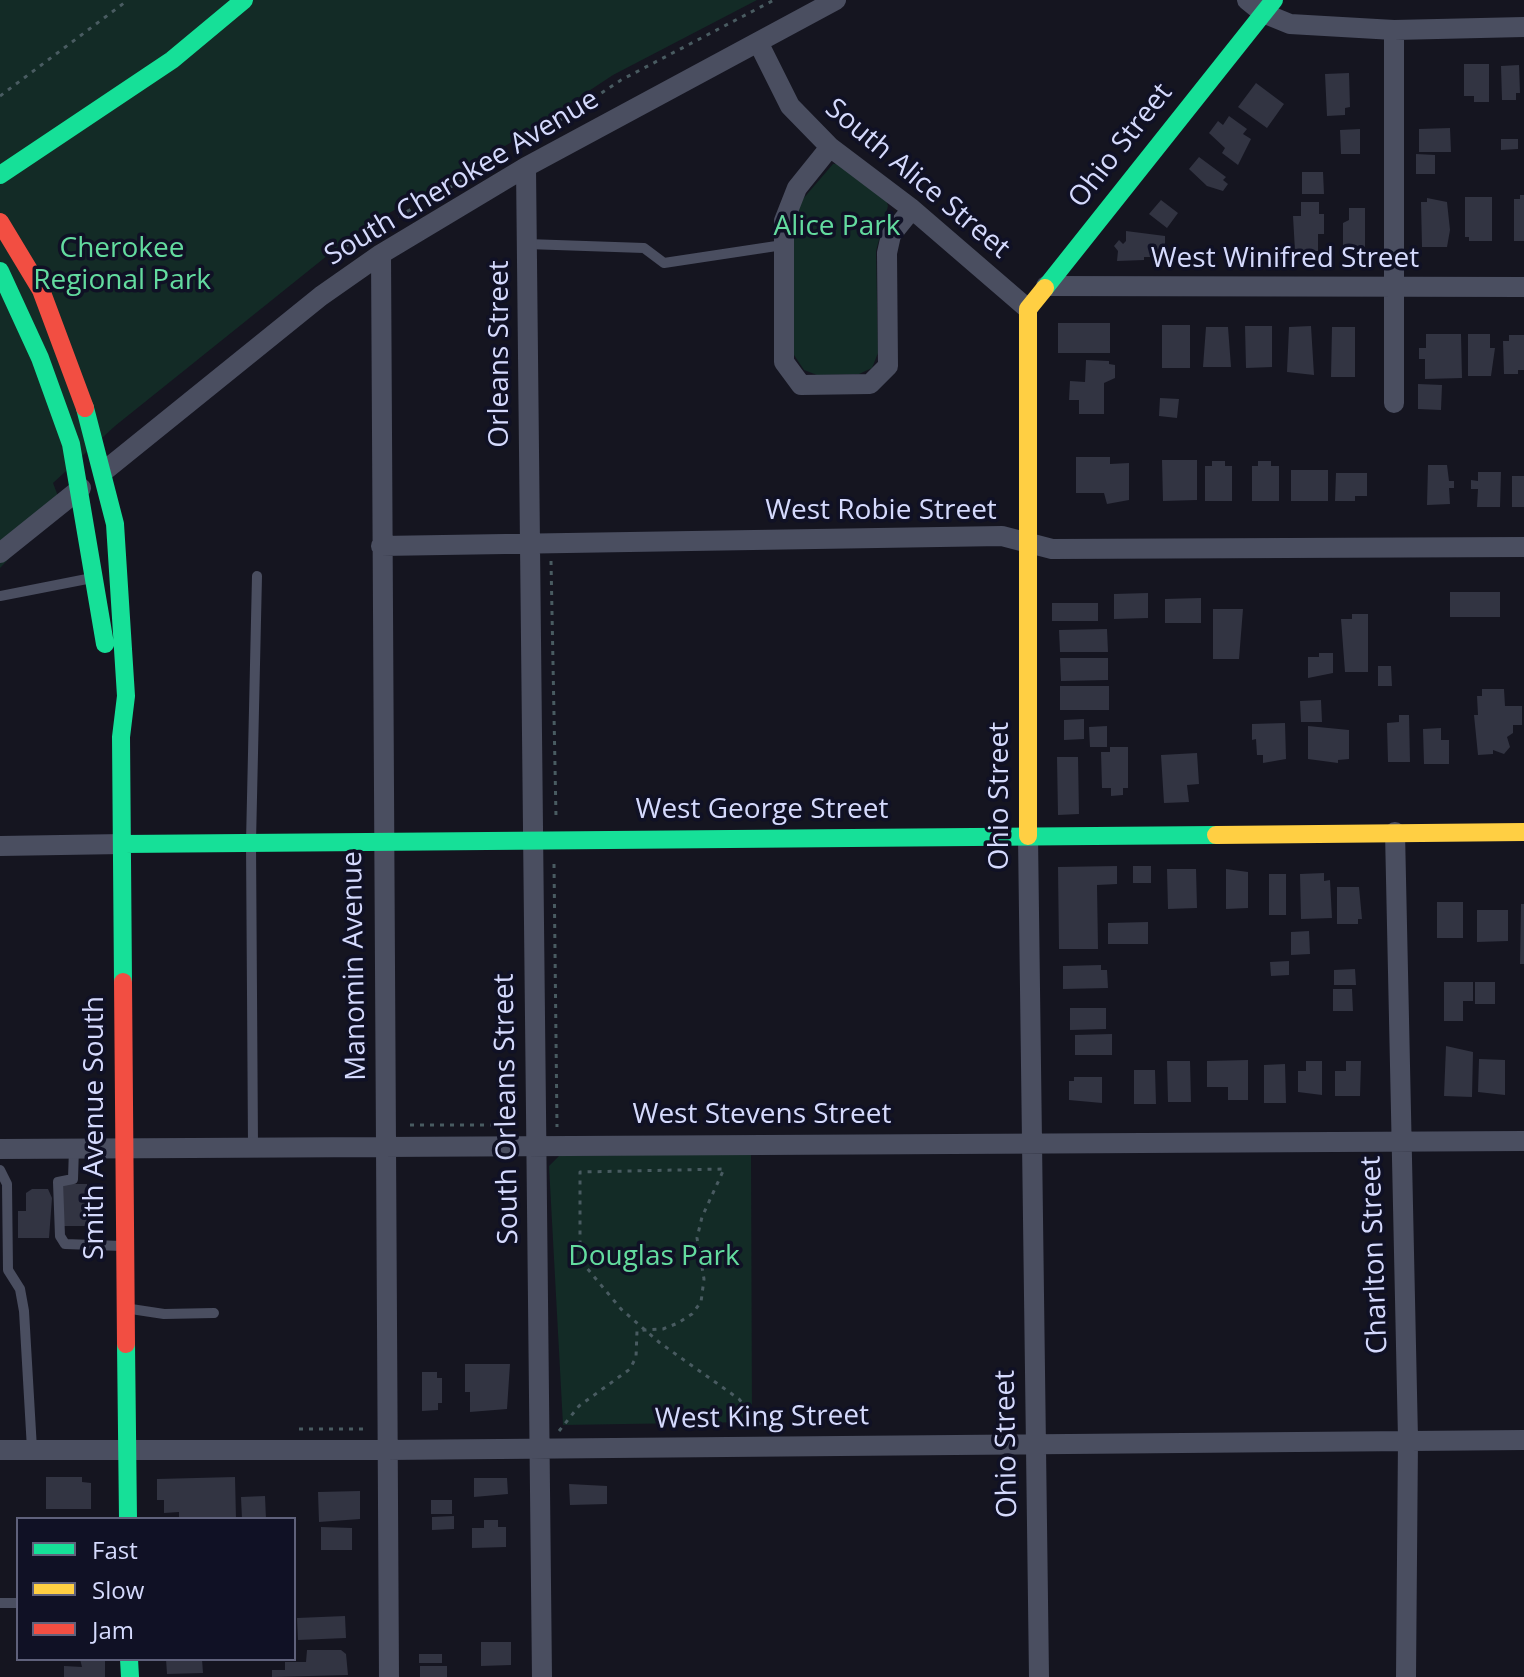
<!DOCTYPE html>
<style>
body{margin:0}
#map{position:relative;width:1524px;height:1677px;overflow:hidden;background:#151520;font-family:"Open Sans",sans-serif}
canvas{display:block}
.legend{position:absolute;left:16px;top:1517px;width:280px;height:144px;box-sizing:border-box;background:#101125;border:2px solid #5f617b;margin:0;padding:10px 14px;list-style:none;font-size:24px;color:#d5dafd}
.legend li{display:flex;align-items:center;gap:16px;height:40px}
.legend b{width:40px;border:2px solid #5f617b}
</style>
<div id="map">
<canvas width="1524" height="1677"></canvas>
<ul class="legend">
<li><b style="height:10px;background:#16e098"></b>Fast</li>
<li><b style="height:10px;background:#ffcf43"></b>Slow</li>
<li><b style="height:10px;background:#f24e42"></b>Jam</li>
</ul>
</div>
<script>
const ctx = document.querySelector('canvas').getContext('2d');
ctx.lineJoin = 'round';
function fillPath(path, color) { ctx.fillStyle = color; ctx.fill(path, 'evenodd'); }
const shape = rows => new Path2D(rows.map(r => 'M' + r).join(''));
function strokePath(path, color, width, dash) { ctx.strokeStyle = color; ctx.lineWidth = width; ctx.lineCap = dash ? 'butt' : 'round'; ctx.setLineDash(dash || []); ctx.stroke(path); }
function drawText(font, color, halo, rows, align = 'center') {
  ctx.font = font + ' "Open Sans",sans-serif'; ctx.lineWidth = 7; ctx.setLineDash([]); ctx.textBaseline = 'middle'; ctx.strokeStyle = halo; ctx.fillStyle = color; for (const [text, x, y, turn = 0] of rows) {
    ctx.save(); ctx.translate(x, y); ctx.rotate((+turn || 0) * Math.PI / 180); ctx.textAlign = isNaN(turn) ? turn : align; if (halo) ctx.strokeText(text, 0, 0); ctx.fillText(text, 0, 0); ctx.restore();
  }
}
const green = shape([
 [0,0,757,0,613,75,510,143,358,231,115,426,53,483,61,504,0,568],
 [833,164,842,164,886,199,888,206,876,251,878,353,872,368,859,374,817,375,804,370,794,355,792,221,796,207],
 [751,1153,752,1422,563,1425,549,1166,559,1156]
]);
const building = shape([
 [1464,64,1489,64,1489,102,1474,102,1474,96,1464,96],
 [1519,65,1520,93,1516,93,1516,100,1502,100,1501,66],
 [1349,73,1350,107,1345,108,1345,115,1327,116,1325,74],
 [1256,83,1284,104,1267,128,1238,107],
 [1229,116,1247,129,1243,134,1251,139,1238,165,1222,153,1225,148,1209,133,1218,121,1223,125],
 [1450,128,1451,152,1419,152,1419,129],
 [1360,129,1360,154,1341,154,1340,130],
 [1501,139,1518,139,1518,149,1501,150],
 [1416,154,1435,155,1435,174,1416,174],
 [1199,157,1226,177,1223,180,1228,184,1223,191,1207,186,1189,169],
 [1302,172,1323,172,1324,194,1302,194],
 [1520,195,1524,195,1524,241,1514,241,1514,199,1520,199],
 [1465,197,1492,197,1492,241,1469,241,1469,237,1465,237],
 [1427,198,1447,202,1450,230,1447,247,1422,247,1421,202,1427,202],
 [1161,200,1178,213,1167,228,1149,214],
 [1301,202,1319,202,1319,214,1324,214,1324,234,1318,234,1318,251,1295,251,1293,216,1301,216],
 [1349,208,1365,208,1365,247,1343,247,1343,223,1349,220],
 [1126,231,1165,236,1165,250,1157,250,1157,257,1144,257,1144,260,1117,261,1118,251,1114,246,1119,240,1123,244,1126,241],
 [1058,323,1110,323,1110,353,1058,353],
 [1162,325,1190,325,1190,368,1162,368],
 [1245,326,1272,326,1272,367,1246,368],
 [1311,326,1314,375,1287,372,1289,327],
 [1206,327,1228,327,1231,367,1203,367],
 [1332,327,1355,327,1355,377,1331,377],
 [1426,334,1461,334,1462,378,1425,379,1425,359,1419,359,1419,348,1426,348],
 [1468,334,1490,334,1490,348,1495,348,1491,376,1468,376],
 [1509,335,1524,335,1524,370,1518,370,1518,374,1504,374,1503,341,1509,341],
 [1086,360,1109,361,1109,364,1115,365,1115,378,1104,383,1104,414,1079,414,1079,400,1069,400,1070,381,1085,382],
 [1418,384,1442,385,1441,410,1418,409],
 [1160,398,1179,399,1177,418,1159,416],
 [1076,457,1110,457,1110,464,1129,463,1129,500,1107,504,1104,493,1076,493],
 [1162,460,1197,460,1197,500,1163,501],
 [1212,461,1225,461,1225,466,1232,466,1232,501,1205,501,1205,466,1212,466],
 [1258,461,1271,461,1271,466,1279,466,1279,501,1252,501,1252,466,1258,466],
 [1428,465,1447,465,1449,481,1454,481,1454,488,1449,488,1450,504,1427,505],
 [1291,470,1328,470,1328,501,1291,501],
 [1478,472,1501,472,1500,507,1477,507,1478,489,1471,489,1471,480,1478,481],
 [1336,473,1367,473,1367,496,1355,496,1355,501,1335,501],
 [1512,476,1524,476,1524,507,1512,507],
 [1450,592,1500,592,1500,617,1450,617],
 [1148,593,1148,618,1114,619,1114,594],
 [1201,598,1201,623,1165,623,1165,599],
 [1052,603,1098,603,1098,621,1052,621],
 [1213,609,1243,609,1239,659,1213,659],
 [1352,614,1368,614,1368,672,1345,672,1341,619,1352,619],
 [1107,629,1108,652,1060,652,1059,630],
 [1319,653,1333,653,1333,673,1308,678,1308,657,1319,657],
 [1060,658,1108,658,1108,680,1061,681],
 [1378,666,1391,666,1392,686,1378,686],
 [1060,686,1109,686,1109,710,1060,710],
 [1482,689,1504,689,1505,706,1522,706,1522,725,1513,725,1513,733,1507,737,1510,747,1504,754,1493,750,1493,754,1478,755,1474,715,1478,715,1477,696,1482,696],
 [1321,700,1322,722,1301,722,1300,701],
 [1399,715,1409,715,1410,762,1388,762,1387,723,1399,722],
 [1084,719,1084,739,1064,740,1064,720],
 [1285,723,1286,759,1263,763,1263,755,1257,755,1256,739,1252,740,1252,724],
 [1107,726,1107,747,1090,747,1089,727],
 [1308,726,1349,730,1349,759,1338,760,1338,763,1308,759],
 [1441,728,1441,740,1449,740,1449,764,1424,764,1423,729],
 [1110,747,1128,747,1128,788,1123,788,1123,795,1111,796,1111,788,1102,788,1101,752,1110,752],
 [1197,753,1199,784,1187,785,1189,802,1164,803,1161,755],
 [1057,757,1078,757,1079,814,1058,815],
 [1117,866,1117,884,1097,885,1098,949,1059,949,1058,867],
 [1133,866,1151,866,1151,883,1133,883],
 [1167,869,1196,869,1197,908,1168,909],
 [1226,869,1248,872,1248,908,1226,909],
 [1324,873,1324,881,1330,880,1332,918,1301,919,1300,874],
 [1269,874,1286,874,1286,915,1269,915],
 [1337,887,1359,887,1362,919,1358,919,1358,924,1337,924],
 [1437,902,1463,902,1463,938,1437,938],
 [1521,904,1524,904,1524,964,1520,964],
 [1477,910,1508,910,1508,941,1477,942],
 [1148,922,1148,944,1108,944,1108,923],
 [1309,931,1310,954,1291,955,1291,932],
 [1289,961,1289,975,1271,976,1270,962],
 [1101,965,1101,970,1107,970,1108,988,1063,989,1063,966],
 [1355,969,1356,985,1334,985,1334,970],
 [1444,982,1473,982,1473,1001,1463,1001,1463,1021,1444,1021],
 [1475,982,1495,982,1495,1004,1475,1004],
 [1333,989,1352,989,1353,1011,1333,1011],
 [1070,1008,1106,1008,1106,1029,1070,1030],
 [1112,1034,1112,1055,1075,1055,1075,1035],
 [1446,1046,1473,1052,1472,1097,1444,1096],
 [1479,1059,1505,1060,1505,1095,1478,1092],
 [1248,1060,1248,1100,1228,1100,1228,1087,1207,1087,1207,1061],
 [1167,1061,1190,1061,1191,1102,1168,1102],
 [1306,1061,1322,1061,1322,1095,1298,1092,1298,1071,1306,1071],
 [1346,1061,1361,1061,1360,1096,1335,1096,1335,1071,1346,1071],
 [1285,1064,1286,1103,1264,1103,1264,1065],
 [1134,1070,1155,1070,1156,1104,1134,1104],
 [1074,1077,1102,1077,1102,1103,1069,1100,1069,1081,1074,1081],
 [61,1184,87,1184,87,1226,61,1226],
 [32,1189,48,1189,52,1198,49,1238,18,1238,18,1211,26,1211,26,1193],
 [465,1364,510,1364,507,1409,470,1412,470,1392,465,1392],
 [422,1372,437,1372,437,1378,442,1378,442,1403,438,1403,438,1410,422,1411],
 [46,1477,82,1477,82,1482,91,1483,91,1509,46,1509],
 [235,1477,236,1519,179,1519,179,1512,164,1513,164,1500,157,1500,157,1479],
 [474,1478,507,1478,508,1494,474,1497],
 [569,1484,607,1486,607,1504,570,1505],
 [360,1491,360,1519,319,1522,318,1492],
 [265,1496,266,1519,242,1519,241,1497],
 [431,1500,452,1500,452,1514,431,1514],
 [454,1516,454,1529,432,1530,432,1517],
 [484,1520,498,1520,498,1527,506,1527,506,1547,472,1548,472,1528,484,1528],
 [321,1527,352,1528,352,1550,321,1550],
 [345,1616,346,1638,298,1640,297,1618],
 [481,1642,511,1642,511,1665,481,1666],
 [307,1650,341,1650,346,1654,348,1675,272,1677,272,1670,285,1670,285,1662,306,1662],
 [419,1654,442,1654,442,1663,419,1663],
 [80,1659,105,1659,105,1677,64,1677,64,1666,82,1667],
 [166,1659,202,1659,203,1673,167,1674],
 [420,1666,447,1666,447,1677,420,1677]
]);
const path = shape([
 [0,96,128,0],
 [518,148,621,80,774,0],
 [346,246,470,176],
 [551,561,556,817],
 [554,864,557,1127],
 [410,1125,517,1125],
 [299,1429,367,1429],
 [559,1431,579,1406,630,1369,636,1357,637,1331,645,1330,663,1329,678,1323,692,1314,701,1302,704,1279,697,1238,702,1217,724,1169,580,1172,580,1246,586,1267,621,1309,645,1330,660,1343,739,1399,762,1427]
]);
const lane = shape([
 [527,244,644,248,664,263,783,245],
 [0,596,92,578],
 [253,1146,251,842,257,576],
 [74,1148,73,1179,58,1182,60,1236,65,1244,122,1246],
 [0,1170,7,1184,8,1270,20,1289,24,1311,32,1449],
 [131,1309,164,1314,214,1313],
 [0,1603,18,1603]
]);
const street = shape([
 [1247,0,1263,13,1290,24,1394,30,1524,27],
 [1394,30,1394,403],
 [758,42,790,106,830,147,912,209,1028,309],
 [830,147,797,188,784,221,784,362,801,385,870,384,888,366,887,253,891,235,912,209],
 [526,167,542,1677],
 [381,254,389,1677],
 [1046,286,1524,287],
 [103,472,321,296,381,254,526,167,836,0],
 [381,546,1002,536,1052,549,1524,547],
 [0,553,81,488],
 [1395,832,1408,1439,1406,1677],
 [1028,836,1039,1677],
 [0,846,123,844],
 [0,1149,1524,1141],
 [0,1450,386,1450,1524,1440]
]);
const fast = shape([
 [0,175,172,60,244,0],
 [0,271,40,358,71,444,105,644],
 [1045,288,1274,0],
 [85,408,115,524,126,696,121,737,123,982],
 [123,844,1216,835],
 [126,1344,128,1519],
 [129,1659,130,1677]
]);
const slow = shape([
 [1216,835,1524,832],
 [1028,836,1028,309,1045,288]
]);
const jam = shape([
 [0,222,41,290,85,408],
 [123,982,126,1344]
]);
const streetNames = [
 ["Ohio Street",1121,146,-52],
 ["South Cherokee Avenue",462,178,-31],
 ["South Alice Street",917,179,40],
 ["West Winifred Street",1285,259],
 ["Orleans Street",500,354,-90],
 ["West Robie Street",881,511],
 ["Ohio Street",1000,796,-90],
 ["West George Street",762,810],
 ["Manomin Avenue",355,966,-91],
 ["South Orleans Street",507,1109,-91],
 ["West Stevens Street",762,1115],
 ["Smith Avenue South",95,1128,-90],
 ["Charlton Street",1375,1255,-92],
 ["West King Street",762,1418,-1],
 ["Ohio Street",1007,1444,-91]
];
const parkNames = [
 ["Alice Park",837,227],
 ["Cherokee",122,249],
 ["Regional Park",122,281],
 ["Douglas Park",654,1257]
];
fillPath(green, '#132b26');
fillPath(building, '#323442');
strokePath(path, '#495b61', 3, [4, 6]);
strokePath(lane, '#4a4e60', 10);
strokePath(street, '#4a4e60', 20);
strokePath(fast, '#16e098', 18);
strokePath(slow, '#ffcf43', 18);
strokePath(jam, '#f24e42', 18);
drawText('28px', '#d5dafd', '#101125', streetNames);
drawText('28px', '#63db9f', '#101125', parkNames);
</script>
